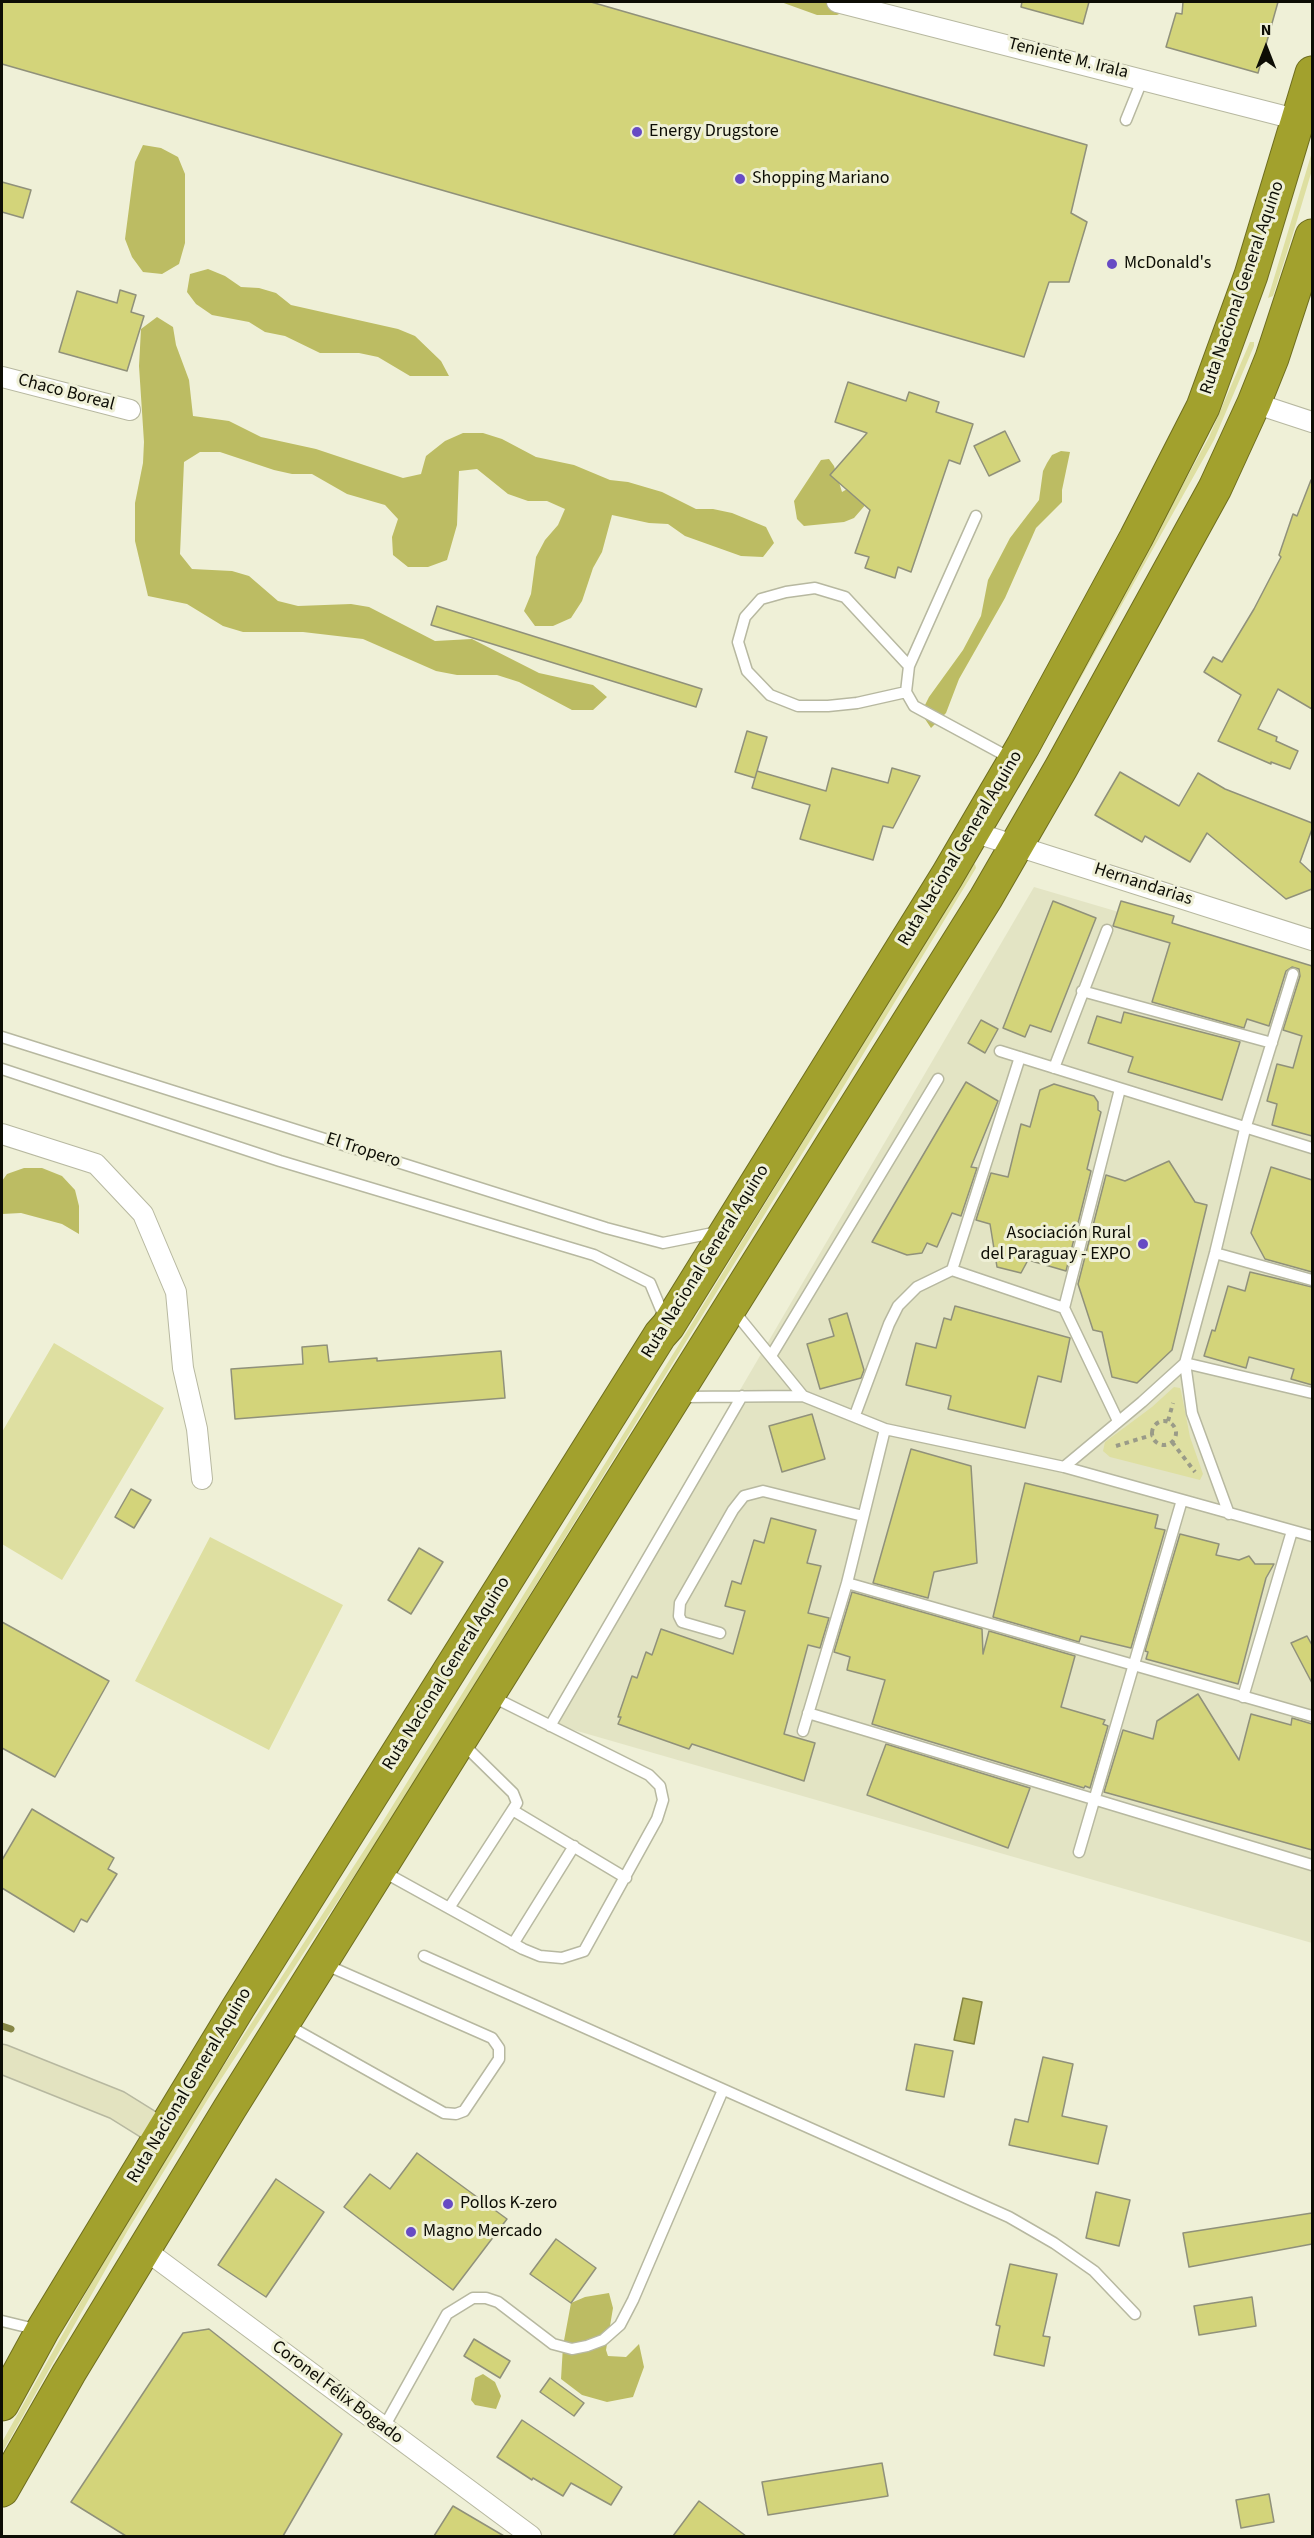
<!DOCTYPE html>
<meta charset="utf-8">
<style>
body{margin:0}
#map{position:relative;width:1314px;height:2538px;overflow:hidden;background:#eff0d7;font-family:"Source Sans 3",sans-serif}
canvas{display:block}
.frame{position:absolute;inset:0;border:3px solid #0d0d05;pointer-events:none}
.north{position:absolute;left:1236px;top:18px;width:60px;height:60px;-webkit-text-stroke:4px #eff0d7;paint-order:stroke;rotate:0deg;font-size:16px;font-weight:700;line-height:24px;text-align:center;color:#0d0d05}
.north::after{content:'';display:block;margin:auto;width:21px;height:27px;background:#0d0d05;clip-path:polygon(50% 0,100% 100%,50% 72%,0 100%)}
</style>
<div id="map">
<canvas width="1314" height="2538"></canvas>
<div class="frame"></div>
<div class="north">N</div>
</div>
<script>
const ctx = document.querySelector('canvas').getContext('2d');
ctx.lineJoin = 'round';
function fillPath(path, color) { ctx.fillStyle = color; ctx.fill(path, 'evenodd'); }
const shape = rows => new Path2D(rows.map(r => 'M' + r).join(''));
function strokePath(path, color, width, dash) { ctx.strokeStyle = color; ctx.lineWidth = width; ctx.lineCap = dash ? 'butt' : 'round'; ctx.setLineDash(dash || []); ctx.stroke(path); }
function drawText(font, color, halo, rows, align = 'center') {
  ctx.font = font + ' "Source Sans 3",sans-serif'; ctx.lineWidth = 6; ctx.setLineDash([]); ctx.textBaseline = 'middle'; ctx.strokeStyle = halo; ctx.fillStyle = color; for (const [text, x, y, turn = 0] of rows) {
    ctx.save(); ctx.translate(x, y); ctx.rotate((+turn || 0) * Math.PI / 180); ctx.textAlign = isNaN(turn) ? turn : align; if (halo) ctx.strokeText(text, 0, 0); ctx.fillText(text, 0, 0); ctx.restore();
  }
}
const built = shape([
 [1034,887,1312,969,1312,1943,546,1722]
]);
const green = shape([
 [1312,152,1312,170,1292,237,1273,296,1268,298],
 [1250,342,1254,342,1254,346,1214,440,1019,788,1017,787,1209,437],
 [975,864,976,868,839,1094,385,1829,208,2099,128,2230,2,2453,2,2442,123,2227,204,2096,380,1826,675,1351,972,865],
 [54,1343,164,1408,62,1580,2,1544,2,1432],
 [1174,1387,1180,1388,1181,1391,1190,1437,1203,1474,1200,1480,1110,1457,1103,1451,1105,1442,1152,1407],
 [210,1537,343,1605,269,1750,135,1681]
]);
const forest = shape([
 [781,2,847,2,848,10,837,15,817,15],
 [143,145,161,148,178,157,185,174,185,243,179,264,162,274,143,272,132,257,125,239,135,162],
 [208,269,225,276,241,287,259,288,276,293,291,305,398,329,415,336,441,361,449,376,410,376,378,357,359,353,320,353,285,336,265,332,249,322,212,315,196,304,187,292,190,274],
 [157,317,173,327,176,345,189,380,193,416,229,421,261,437,316,449,403,478,421,474,426,456,445,441,463,433,483,433,502,439,536,457,574,465,610,480,628,482,662,492,696,509,713,509,732,513,766,527,774,543,763,557,741,556,685,536,668,524,649,523,612,515,602,552,593,568,582,601,571,618,553,626,535,626,524,611,531,594,536,557,545,540,558,525,565,509,547,501,528,501,508,494,477,469,459,471,457,525,447,560,428,567,408,567,393,555,392,537,398,519,385,505,347,494,312,474,292,474,274,470,220,452,200,452,184,462,180,554,192,569,232,571,249,576,278,601,298,606,351,604,369,607,435,641,472,639,539,673,593,685,607,697,593,710,572,710,519,682,497,675,457,675,436,671,363,639,303,632,243,632,223,626,187,604,148,596,135,541,135,503,143,463,144,442,139,366,141,329],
 [1061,451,1070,452,1062,490,1062,502,1036,528,1005,598,959,679,946,713,931,728,921,713,929,697,963,650,981,616,988,580,1010,538,1039,500,1043,471,1047,463,1052,455],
 [829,459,834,466,842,492,849,488,867,503,854,518,844,522,804,526,797,519,794,501,821,460],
 [24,1168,42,1168,62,1176,75,1190,79,1206,79,1234,62,1224,21,1213,2,1214,2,1181,7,1174],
 [609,2293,613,2308,606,2350,608,2356,626,2357,639,2344,644,2367,633,2397,607,2402,582,2395,561,2379,563,2346,571,2303,585,2297],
 [483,2374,495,2382,501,2396,496,2409,475,2405,471,2400,475,2378]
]);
const water = shape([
 [963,1998,982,2002,974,2044,954,2040,963,1998]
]);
const stream = shape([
 [2,2026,11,2029]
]);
const building = shape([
 [2,2,591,2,1087,145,1071,213,1087,222,1069,282,1049,282,1024,357,2,64,2,2],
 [1022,2,1089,2,1083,24,1021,7,1022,2],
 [1183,2,1278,2,1258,73,1166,47,1176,13,1182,14,1183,2],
 [2,182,31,190,23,218,2,212,2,182],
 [120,290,136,295,131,312,144,316,127,371,59,352,77,291,117,303,120,290],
 [848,382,906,401,909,392,939,402,936,412,973,424,960,464,949,460,911,572,898,567,895,578,865,568,869,557,855,553,870,510,830,475,867,433,835,422,848,382],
 [1005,431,1020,461,989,476,974,446,1005,431],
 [1311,480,1312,480,1312,709,1278,689,1258,729,1277,737,1276,741,1298,751,1290,769,1271,762,1271,764,1218,741,1241,695,1204,672,1213,657,1222,662,1254,609,1281,557,1279,555,1293,514,1297,516,1311,480],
 [437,606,702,689,696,707,431,625,437,606],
 [747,731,767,737,755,778,735,772,747,731],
 [832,768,888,783,892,768,920,776,893,828,883,826,873,860,800,839,810,805,752,788,757,771,826,791,832,768],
 [1120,772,1179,806,1198,773,1225,789,1312,823,1312,829,1300,862,1312,873,1312,889,1286,899,1207,833,1190,862,1145,836,1142,842,1095,815,1120,772],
 [1053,901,1096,918,1051,1032,1030,1025,1025,1037,1003,1028,1053,901],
 [1121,901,1174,916,1172,923,1312,966,1312,1136,1272,1125,1277,1104,1267,1101,1277,1064,1293,1068,1302,1036,1283,1030,1300,976,1299,969,1292,967,1286,971,1269,1026,1247,1019,1244,1028,1152,1002,1170,943,1113,926,1121,901],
 [1124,1012,1240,1042,1222,1100,1128,1072,1133,1057,1088,1043,1097,1016,1121,1023,1124,1012],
 [981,1020,998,1029,985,1053,968,1043,981,1020],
 [966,1082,998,1101,971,1167,977,1168,961,1216,952,1213,937,1247,927,1243,922,1253,907,1255,872,1242,966,1082],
 [1054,1084,1094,1096,1098,1102,1098,1110,1101,1112,1087,1169,1091,1171,1066,1271,1028,1260,1021,1273,997,1267,990,1224,976,1220,991,1173,1008,1177,1021,1124,1030,1127,1040,1090,1054,1084],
 [1169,1161,1195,1202,1207,1205,1172,1350,1137,1383,1112,1377,1102,1332,1093,1330,1078,1284,1106,1175,1125,1181,1169,1161],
 [1271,1167,1312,1180,1312,1272,1265,1259,1251,1233,1271,1167],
 [1250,1272,1312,1287,1312,1385,1291,1379,1294,1369,1249,1357,1246,1368,1204,1356,1212,1330,1215,1331,1228,1286,1245,1291,1250,1272],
 [955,1306,1070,1338,1061,1382,1038,1376,1025,1428,948,1409,951,1396,906,1385,916,1343,936,1348,944,1318,951,1320,955,1306],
 [847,1313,864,1370,861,1378,820,1389,807,1344,834,1336,829,1319,847,1313],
 [327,1345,329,1362,377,1358,377,1361,501,1351,505,1398,235,1419,231,1369,303,1364,302,1347,327,1345],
 [812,1414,825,1459,782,1472,769,1426,812,1414],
 [911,1449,971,1466,977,1563,934,1572,928,1598,873,1583,911,1449],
 [1025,1483,1158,1515,1155,1528,1165,1530,1131,1648,1081,1636,1079,1642,993,1617,1025,1483],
 [131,1489,151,1500,134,1528,115,1517,131,1489],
 [771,1518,816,1530,807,1563,821,1566,808,1613,829,1618,820,1648,808,1645,784,1734,815,1743,804,1781,692,1744,689,1749,618,1724,621,1717,618,1717,632,1676,637,1678,646,1652,652,1655,661,1629,733,1654,745,1611,725,1606,732,1581,741,1584,754,1540,764,1543,771,1518],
 [1180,1534,1219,1544,1216,1555,1239,1560,1249,1556,1255,1564,1274,1564,1266,1578,1238,1684,1146,1659,1148,1652,1145,1651,1180,1534],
 [419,1548,443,1562,411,1614,388,1600,419,1548],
 [852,1592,982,1629,983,1654,989,1631,1075,1656,1061,1707,1105,1720,1103,1724,1108,1726,1090,1788,1085,1786,1084,1788,872,1724,885,1680,847,1670,850,1657,834,1652,852,1592],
 [2,1622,109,1681,55,1777,2,1748,2,1622],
 [1307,1636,1312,1645,1312,1683,1291,1643,1307,1636],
 [1198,1694,1239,1760,1251,1714,1291,1725,1292,1718,1312,1724,1312,1850,1104,1792,1123,1730,1153,1739,1157,1721,1198,1694],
 [886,1744,1030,1788,1008,1848,867,1795,886,1744],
 [32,1809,114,1858,108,1869,117,1874,87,1922,81,1919,74,1932,2,1888,2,1860,32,1809],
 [915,2044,953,2051,944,2097,906,2090,915,2044],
 [1043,2057,1073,2064,1062,2116,1107,2126,1098,2164,1009,2145,1015,2119,1028,2122,1043,2057],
 [417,2153,507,2219,453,2290,344,2207,370,2174,390,2189,417,2153],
 [276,2179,324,2212,266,2297,218,2265,276,2179],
 [1096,2192,1130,2200,1119,2246,1086,2238,1096,2192],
 [1312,2213,1312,2244,1189,2267,1183,2233,1312,2213],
 [556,2239,596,2268,571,2303,530,2274,556,2239],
 [1010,2264,1057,2274,1043,2336,1050,2337,1044,2366,994,2355,1000,2326,996,2325,1010,2264],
 [1252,2297,1256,2326,1199,2335,1194,2306,1252,2297],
 [209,2329,342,2434,283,2536,126,2536,71,2502,183,2333,209,2329],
 [474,2339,510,2361,500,2378,464,2356,474,2339],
 [550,2378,584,2403,574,2416,540,2392,550,2378],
 [522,2420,622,2487,611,2505,571,2483,563,2496,533,2478,532,2480,497,2457,522,2420],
 [882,2463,888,2496,768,2515,762,2482,882,2463],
 [1269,2494,1274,2522,1241,2528,1236,2500,1269,2494],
 [699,2501,711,2510,746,2536,673,2536,699,2501],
 [453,2506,504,2536,434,2536,453,2506]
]);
const path = shape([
 [1168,1421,1173,1403],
 '1152 1433a12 12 0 1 1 24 0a12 12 0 1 1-24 0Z',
 [1172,1442,1195,1472],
 [1116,1446,1152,1435]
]);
const lane = shape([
 [1126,120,1143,78],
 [976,516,909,666,906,692,914,706,1012,759],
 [906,692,857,703,828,706,798,706,770,695,747,671,738,642,745,617,761,599,786,592,815,588,845,597,909,666],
 [1082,991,1272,1043],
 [2,1037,606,1228,663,1243,718,1232],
 [1000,1051,1312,1148],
 [1054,1068,1107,930],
 [2,1069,280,1161,594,1255,650,1283,665,1319],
 [1215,1253,1312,1280],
 [952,1270,1020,1057],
 [733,1310,803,1396],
 [771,1356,938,1079],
 [1185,1363,1312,1393],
 [682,1397,803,1396,885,1429,1064,1467,1312,1536],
 [855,1415,889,1324,898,1306,917,1287,952,1270,1064,1308],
 [1118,1421,1064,1308,1120,1089],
 [1064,1467,1142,1402,1185,1363],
 [1229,1514,1192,1413,1185,1363,1215,1253,1245,1129,1293,974],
 [847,1583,1312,1716],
 [720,1633,682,1622,679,1616,680,1603,733,1510,744,1496,763,1491,863,1516],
 [1243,1697,1292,1531],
 [808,1713,1312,1865],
 [550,1726,742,1396],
 [803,1731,847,1583,885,1429],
 [514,1811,626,1878],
 [1079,1852,1182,1500],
 [382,1871,523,1949,540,1956,562,1958,584,1951,657,1819,663,1800,660,1786,649,1775,491,1696],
 [449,1908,517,1803,513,1793,463,1744],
 [513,1944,574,1846],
 [424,1956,1009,2217,1054,2243,1094,2271,1135,2314],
 [287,2025,444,2113,456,2114,464,2111,499,2059,499,2048,492,2038,324,1964],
 [2,2321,39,2330],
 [384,2427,447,2314,473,2298,486,2298,498,2302,553,2344,572,2349,587,2346,603,2340,620,2325,633,2300,723,2090]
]);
const street = shape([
 [837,2,1307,122],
 [2,377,130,410],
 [1254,403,1312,422],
 [973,832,1312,940],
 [2,1134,96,1164,143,1214,176,1292,183,1368,197,1429,202,1479],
 [144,2249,531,2536]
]);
const secondary = shape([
 [2,2059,117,2105,162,2133]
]);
const highway = shape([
 [2,2404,42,2331,238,2008,660,1335,668,1326,947,876,1023,746,1136,538,1203,407,1251,275,1312,73],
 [2,2490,69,2373,230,2108,986,898,1061,768,1215,488,1254,403,1272,358,1312,236]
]);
const markers = [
 [637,132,6,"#674bc4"],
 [740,179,6,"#674bc4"],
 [1112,264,6,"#674bc4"],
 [1143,1244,6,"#674bc4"],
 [448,2204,6,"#674bc4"],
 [411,2232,6,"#674bc4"]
];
const streetNames = [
 ["Teniente M. Irala",1068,59,14],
 ["Ruta Nacional General Aquino",1243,288,-71],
 ["Chaco Boreal",66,393,15],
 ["Ruta Nacional General Aquino",961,849,-59],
 ["Hernandarias",1143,885,18],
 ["El Tropero",363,1151,18],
 ["Ruta Nacional General Aquino",706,1262,-58],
 ["Ruta Nacional General Aquino",447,1674,-58],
 ["Ruta Nacional General Aquino",190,2086,-59],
 ["Coronel Félix Bogado",337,2393,37]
];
const poiNames = [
 ["Energy Drugstore",649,132],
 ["Shopping Mariano",752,179],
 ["McDonald's",1124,264],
 ["Asociación Rural",1131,1234,"right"],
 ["del Paraguay - EXPO",1131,1255,"right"],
 ["Pollos K-zero",460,2204],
 ["Magno Mercado",423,2232]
];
fillPath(built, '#e3e4c4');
fillPath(green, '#dedfa1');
fillPath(forest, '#bcbc63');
fillPath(water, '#baba61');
strokePath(water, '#868645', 1.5);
strokePath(stream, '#868645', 7);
fillPath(building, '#d3d47a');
strokePath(building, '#90917a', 1.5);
strokePath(lane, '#b7b8a0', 13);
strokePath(street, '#b7b8a0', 22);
strokePath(secondary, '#b7b8a0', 31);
strokePath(highway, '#6e6d1f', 35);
strokePath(path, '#9a9b88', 4, [4.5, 4.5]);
strokePath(lane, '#fff', 10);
strokePath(street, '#fff', 20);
strokePath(secondary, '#e3e3c0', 28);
strokePath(highway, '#a2a12d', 33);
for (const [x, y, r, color] of markers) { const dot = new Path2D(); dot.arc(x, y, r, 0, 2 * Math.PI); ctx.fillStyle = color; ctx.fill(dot); strokePath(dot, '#eff0d7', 2); }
drawText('18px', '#0d0d05', '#eff0d7', streetNames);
drawText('18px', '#0d0d05', '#eff0d7', poiNames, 'left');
</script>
